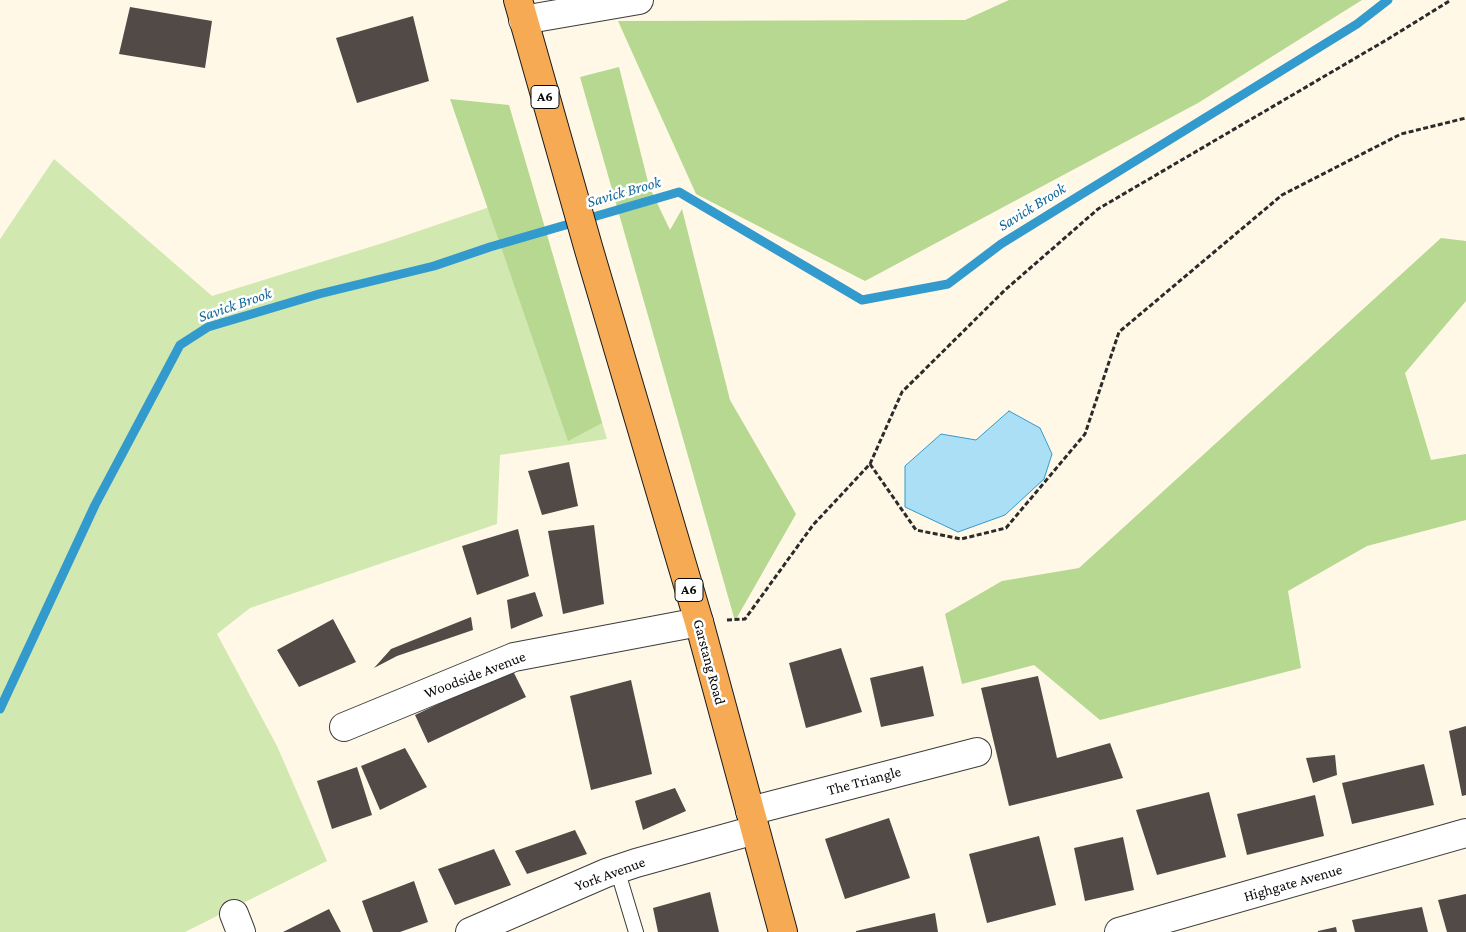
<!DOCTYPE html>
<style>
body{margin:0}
canvas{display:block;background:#fff8e6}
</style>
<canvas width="1466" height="932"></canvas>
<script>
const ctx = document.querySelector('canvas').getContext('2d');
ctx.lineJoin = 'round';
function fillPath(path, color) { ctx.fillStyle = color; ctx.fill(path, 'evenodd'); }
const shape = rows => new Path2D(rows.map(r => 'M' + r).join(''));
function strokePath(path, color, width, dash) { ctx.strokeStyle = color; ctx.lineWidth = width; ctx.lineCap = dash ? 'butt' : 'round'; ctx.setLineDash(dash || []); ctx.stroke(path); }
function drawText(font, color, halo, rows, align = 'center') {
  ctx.font = font + ' "Crimson Pro",serif'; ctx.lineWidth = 5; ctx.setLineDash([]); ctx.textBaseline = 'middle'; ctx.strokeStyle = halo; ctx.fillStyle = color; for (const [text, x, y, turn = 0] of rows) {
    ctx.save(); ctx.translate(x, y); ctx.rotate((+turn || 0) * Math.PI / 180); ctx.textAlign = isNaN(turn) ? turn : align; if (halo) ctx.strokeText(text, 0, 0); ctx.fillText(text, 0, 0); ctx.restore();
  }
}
const green = shape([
 [54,159,212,296,386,242,534,192,607,439,500,455,497,524,250,608,217,634,277,746,327,861,185,932,0,932,0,239]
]);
const forest = shape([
 [1009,0,1362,0,1198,103,865,281,696,194,618,21,965,20],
 [619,67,649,186,670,230,682,209,730,400,796,514,735,621,580,77],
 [450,99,509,105,602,423,568,441],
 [1441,238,1466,241,1466,301,1405,373,1431,460,1466,454,1466,520,1367,546,1288,591,1301,668,1100,720,1034,665,962,684,945,614,1002,581,1079,568]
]);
const water = shape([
 [1009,411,1040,428,1052,454,1044,479,1005,515,958,532,905,507,905,466,941,434,976,440,1009,411]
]);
const stream = shape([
 [0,709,95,505,180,345,208,327,319,294,434,266,490,247,679,192,862,300,948,284,1001,244,1357,24,1388,0]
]);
const building = shape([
 [130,7,212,21,205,68,119,54],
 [413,16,429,81,357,103,336,38],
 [569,462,578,506,542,515,528,471],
 [594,525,604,604,563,614,548,531],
 [518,529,529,576,477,595,462,546],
 [535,592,543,616,511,629,507,600],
 [471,617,473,630,397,656,374,668,391,649],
 [333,619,356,662,299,687,277,650],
 [841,648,862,712,806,728,789,663],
 [923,666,934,716,881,727,870,678],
 [512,669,526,697,428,743,415,715],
 [1038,676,1057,758,1110,743,1123,778,1009,806,981,688],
 [631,680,652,774,591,790,570,696],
 [1466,726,1466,795,1462,796,1449,731],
 [405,748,427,787,380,810,361,766],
 [1335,755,1337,775,1313,783,1306,758],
 [1424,764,1434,805,1352,824,1342,783],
 [357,767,372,815,332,829,317,781],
 [675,788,686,811,643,830,635,801],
 [1209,792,1226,857,1157,875,1136,810],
 [1315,795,1324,836,1247,855,1237,814],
 [889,818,910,878,845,899,825,839],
 [575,830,587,854,527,874,515,851],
 [1039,836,1056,905,987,923,969,854],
 [1123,837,1134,890,1085,901,1074,848],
 [494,849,511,885,455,905,438,869],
 [414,881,428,922,400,932,373,932,362,901],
 [710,892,719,932,658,932,653,908],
 [1466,894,1466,932,1447,932,1438,900],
 [1422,907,1428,932,1355,932,1352,920],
 [329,909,341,932,283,932],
 [935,913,938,932,856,932,856,931],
 [1336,927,1337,932,1318,932,1318,931]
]);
const path = shape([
 [870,464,916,530,961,539,1006,528,1085,434,1119,332,1282,195,1401,134,1466,118],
 [727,620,745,619,813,525,870,464,902,392,1005,290,1098,209,1388,39,1451,0]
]);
const service = shape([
 [617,869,636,932]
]);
const minor = shape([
 [523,20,639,0],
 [344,727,514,657,699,622],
 [750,811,977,752],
 [234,914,241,932],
 [470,932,606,873,636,863,755,830],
 [1119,932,1466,833]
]);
const trunk = shape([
 [518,0,589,250,699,622,783,932]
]);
const shields = [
 [545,97,28],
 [689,590,28]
];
const shieldNames = [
 ["A6",545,97],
 ["A6",689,590]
];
const streetNames = [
 ["Garstang Road",709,662,75],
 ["Woodside Avenue",475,675,-21],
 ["The Triangle",864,781,-15],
 ["York Avenue",610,874,-20],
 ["Highgate Avenue",1293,883,-16]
];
const waterNames = [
 ["Savick Brook",624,192,-16],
 ["Savick Brook",1032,207,-32],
 ["Savick Brook",235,305,-19]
];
fillPath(green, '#d1e8b1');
fillPath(forest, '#b6d890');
fillPath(water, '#abdff6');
strokePath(water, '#329acd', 1);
strokePath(stream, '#329acd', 9);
fillPath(building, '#524a46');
strokePath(service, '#3c3c3c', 16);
strokePath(minor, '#3c3c3c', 30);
strokePath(trunk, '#1a1a1a', 30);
strokePath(path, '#2b2b2b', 3, [5, 2.5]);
strokePath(service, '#fff', 14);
strokePath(minor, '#fff', 28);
strokePath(trunk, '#f7aa54', 28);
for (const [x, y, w] of shields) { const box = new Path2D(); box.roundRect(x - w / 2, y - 11.5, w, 23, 4); ctx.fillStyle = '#fff'; ctx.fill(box); strokePath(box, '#090909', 1); }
drawText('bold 14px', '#090909', null, shieldNames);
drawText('15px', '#090909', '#fff', streetNames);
drawText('italic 16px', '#146999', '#fff', waterNames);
</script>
